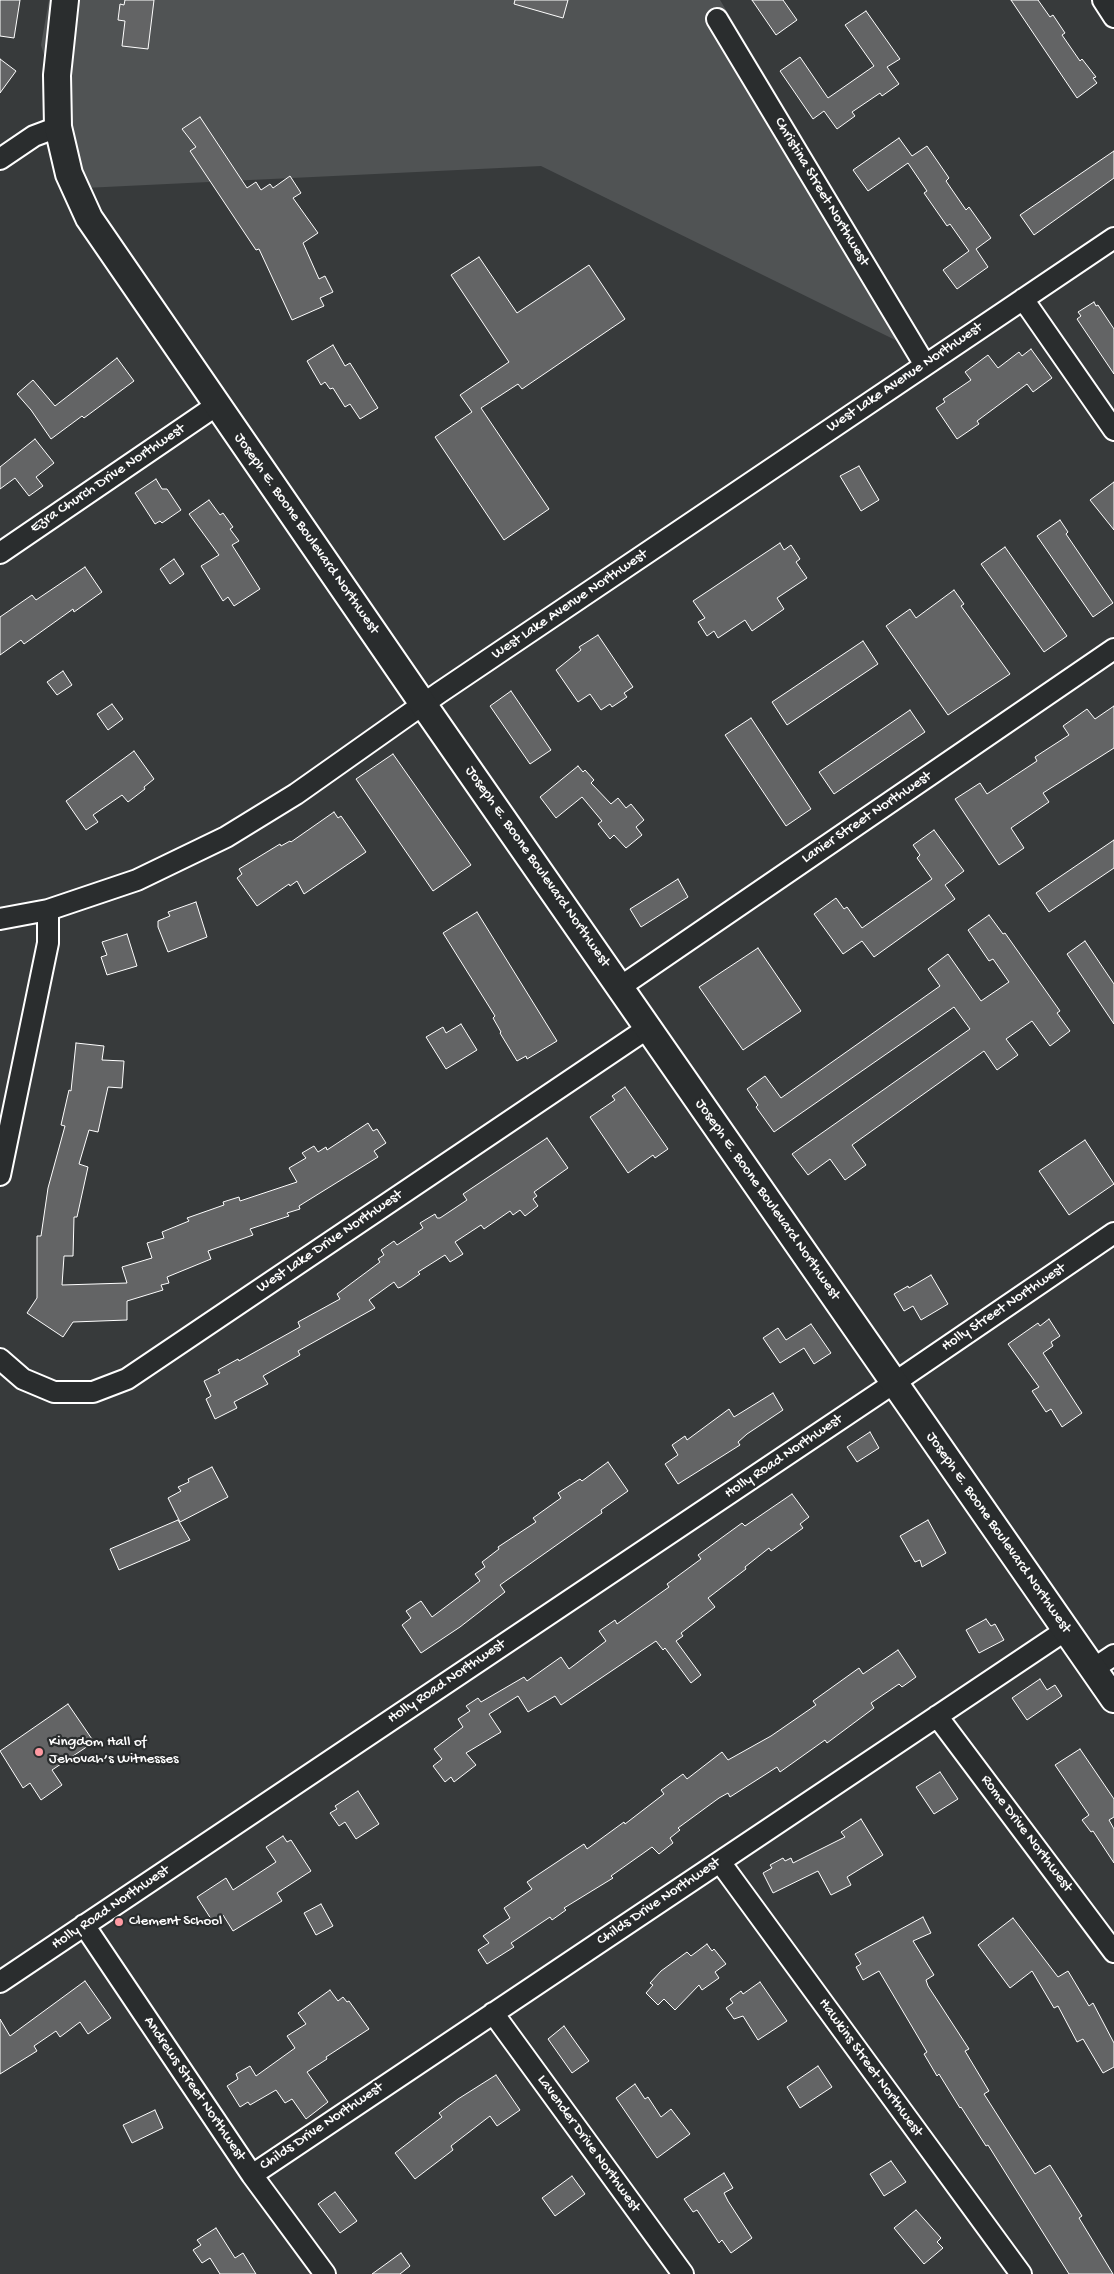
<!DOCTYPE html>
<meta charset="utf-8">
<style>
body{margin:0}
canvas{display:block;background:#373a3b}
</style>
<canvas width="1114" height="2274"></canvas>
<script>
const ctx = document.querySelector('canvas').getContext('2d');
ctx.lineJoin = 'round';
function fillPath(path, color) { ctx.fillStyle = color; ctx.fill(path, 'evenodd'); }
const shape = rows => new Path2D(rows.map(r => 'M' + r).join(''));
function strokePath(path, color, width, dash) { ctx.strokeStyle = color; ctx.lineWidth = width; ctx.lineCap = dash ? 'butt' : 'round'; ctx.setLineDash(dash || []); ctx.stroke(path); }
function drawText(font, color, halo, rows, align = 'center') {
  ctx.font = font + ' "Gochi Hand",sans-serif'; ctx.lineWidth = 4.5; ctx.setLineDash([]); ctx.textBaseline = 'middle'; ctx.strokeStyle = halo; ctx.fillStyle = color; for (const [text, x, y, turn = 0] of rows) {
    ctx.save(); ctx.translate(x, y); ctx.rotate((+turn || 0) * Math.PI / 180); ctx.textAlign = isNaN(turn) ? turn : align; if (halo) ctx.strokeText(text, 0, 0); ctx.fillText(text, 0, 0); ctx.restore();
  }
}
const green = shape([
 [49,0,720,0,936,360,541,166,84,188,41,45]
]);
const building = shape([
 [0,0,20,0,14,38,0,36,0,0],
 [125,0,154,0,148,49,122,46,125,21,118,20,120,4,124,5,125,0],
 [515,0,568,0,563,18,514,4,515,0],
 [752,0,783,0,797,20,776,35,752,0],
 [1011,0,1038,0,1050,17,1053,15,1065,33,1062,35,1080,61,1082,59,1096,77,1093,78,1097,83,1077,98,1011,0],
 [866,11,900,59,887,67,899,84,882,96,880,93,852,112,855,116,837,129,824,111,813,119,780,71,800,57,828,98,874,66,845,25,866,11],
 [0,59,16,71,0,93,0,59],
 [200,117,247,188,256,182,261,190,270,184,273,188,290,176,301,193,293,198,318,233,303,243,319,279,325,276,333,292,320,298,324,306,292,320,259,249,256,250,190,151,196,147,182,129,200,117],
 [899,138,912,156,927,146,949,178,946,181,966,210,969,207,991,238,976,249,988,267,957,289,943,270,969,251,950,224,947,226,924,193,927,191,908,163,868,191,853,170,899,138],
 [1114,151,1114,178,1034,235,1020,215,1114,151],
 [479,257,517,313,589,265,625,319,522,389,518,384,481,408,549,509,504,540,435,437,472,412,460,395,509,362,451,275,479,257],
 [1094,302,1096,306,1098,305,1114,329,1114,374,1077,319,1081,316,1078,312,1094,302],
 [333,345,345,366,350,363,378,408,360,419,350,404,345,407,333,388,330,389,325,382,321,385,307,361,333,345],
 [1031,349,1052,378,1033,392,1027,384,977,421,979,424,957,439,936,408,945,402,943,399,971,380,965,372,988,355,998,368,1019,352,1022,356,1031,349],
 [117,358,134,381,84,418,82,416,51,439,31,410,17,394,33,380,55,406,117,358],
 [35,439,54,463,36,477,43,486,29,496,15,478,0,489,0,467,35,439],
 [859,466,879,500,861,511,840,476,859,466],
 [156,479,162,489,167,489,181,510,162,523,160,521,155,524,135,493,156,479],
 [1114,482,1114,530,1090,500,1114,482],
 [209,500,220,515,223,513,233,527,230,529,239,541,232,545,260,589,234,606,228,597,223,601,201,566,219,555,189,514,209,500],
 [1060,520,1068,532,1066,534,1113,603,1093,617,1037,536,1060,520],
 [780,543,784,550,791,545,800,559,796,562,807,578,777,598,784,609,752,631,745,620,718,638,714,631,707,636,698,622,705,618,693,601,780,543],
 [1005,547,1067,636,1044,652,981,564,1005,547],
 [174,559,184,574,170,584,160,569,174,559],
 [85,567,102,592,74,612,73,609,24,644,21,640,0,655,0,617,32,595,36,600,85,567],
 [954,590,964,604,961,606,1010,674,948,715,886,626,910,609,916,618,954,590],
 [598,635,633,687,624,693,627,697,612,707,610,704,601,710,590,694,578,702,556,670,581,650,579,647,598,635],
 [863,641,878,664,787,725,772,702,863,641],
 [63,671,72,685,57,695,47,682,63,671],
 [511,691,551,750,530,764,490,706,511,691],
 [112,704,123,719,108,730,97,714,112,704],
 [1114,706,1114,748,1043,793,1049,802,1011,828,1024,848,999,865,955,799,980,783,987,794,1037,761,1035,757,1069,735,1063,726,1087,709,1095,719,1114,706],
 [910,710,925,732,834,794,819,772,910,710],
 [751,718,811,809,786,826,725,735,751,718],
 [134,751,154,779,144,787,145,789,128,802,122,795,93,815,98,822,86,830,66,801,134,751],
 [393,754,471,865,433,891,356,779,393,754],
 [578,766,583,772,585,770,594,780,591,783,611,804,618,798,626,808,631,804,644,820,636,827,642,835,626,848,614,835,610,839,598,824,602,821,582,797,556,818,540,797,578,766],
 [334,812,338,818,341,816,366,852,304,894,297,881,290,886,289,884,257,906,237,878,242,874,239,869,280,844,281,846,290,841,291,842,334,812],
 [934,830,964,871,945,885,955,899,874,957,862,941,843,954,814,914,836,898,844,909,847,907,862,928,932,879,917,858,920,855,913,845,934,830],
 [1114,840,1114,868,1049,912,1036,893,1114,840],
 [678,879,688,897,641,927,630,909,678,879],
 [196,902,207,937,168,952,158,927,158,921,170,916,168,912,196,902],
 [477,912,557,1041,527,1059,526,1056,517,1061,500,1033,501,1032,493,1018,495,1016,443,933,477,912],
 [989,915,1003,934,1005,933,1060,1011,1057,1013,1070,1031,1050,1046,1032,1021,1006,1039,1018,1055,997,1070,984,1051,852,1145,866,1165,845,1180,830,1159,808,1175,792,1154,970,1029,954,1007,774,1132,756,1107,758,1105,747,1089,765,1076,781,1098,940,986,928,969,948,954,981,1001,1009,982,993,959,989,961,968,930,989,915],
 [127,934,137,966,107,975,101,957,107,955,102,942,127,934],
 [1085,941,1114,984,1114,1024,1067,954,1085,941],
 [758,948,801,1011,743,1050,699,987,758,948],
 [461,1024,477,1050,446,1069,426,1037,443,1027,446,1033,461,1024],
 [76,1043,104,1046,102,1060,124,1061,122,1088,108,1087,98,1132,89,1130,79,1164,88,1167,77,1217,74,1217,73,1256,64,1256,62,1285,127,1283,122,1267,152,1258,147,1243,164,1238,162,1232,189,1221,187,1218,224,1205,223,1202,239,1197,240,1201,297,1182,289,1168,306,1158,302,1153,314,1146,318,1152,326,1147,327,1150,368,1123,373,1131,377,1129,386,1143,374,1151,378,1157,299,1206,300,1209,287,1213,289,1216,250,1229,253,1235,208,1251,211,1259,167,1277,169,1283,161,1285,163,1290,127,1301,127,1320,73,1322,63,1337,27,1313,37,1298,37,1236,41,1236,48,1188,65,1126,61,1125,69,1090,71,1091,76,1043],
 [625,1087,668,1149,655,1158,653,1155,628,1173,590,1117,615,1100,612,1096,625,1087],
 [547,1138,568,1168,534,1192,537,1196,533,1199,538,1206,525,1216,520,1210,513,1215,510,1211,484,1229,481,1225,455,1242,463,1254,450,1262,445,1255,418,1272,420,1274,401,1287,398,1288,394,1282,369,1300,375,1308,298,1351,300,1355,263,1376,268,1384,234,1402,237,1408,215,1419,206,1399,211,1396,204,1381,220,1373,218,1370,238,1359,239,1361,300,1327,298,1322,340,1299,337,1294,380,1262,378,1259,384,1255,381,1250,394,1241,397,1245,423,1228,420,1223,435,1214,437,1218,440,1218,467,1200,463,1194,547,1138],
 [1085,1140,1114,1184,1069,1215,1039,1171,1085,1140],
 [931,1275,948,1304,921,1320,913,1306,904,1311,894,1294,908,1286,909,1288,931,1275],
 [1049,1319,1060,1336,1051,1342,1053,1346,1043,1353,1082,1413,1062,1427,1051,1409,1046,1412,1032,1391,1039,1387,1008,1344,1038,1323,1040,1326,1049,1319],
 [811,1324,831,1353,814,1364,804,1348,780,1363,763,1338,778,1328,786,1340,811,1324],
 [773,1393,783,1410,747,1434,738,1442,740,1445,678,1484,665,1464,678,1455,672,1445,685,1436,687,1440,729,1409,734,1417,773,1393],
 [870,1432,879,1448,857,1462,847,1447,870,1432],
 [608,1462,628,1491,601,1510,602,1513,500,1585,505,1592,460,1627,421,1653,402,1625,411,1618,406,1611,421,1601,432,1617,480,1581,475,1574,485,1567,482,1562,499,1549,498,1547,536,1522,533,1518,561,1498,558,1493,580,1479,582,1481,608,1462],
 [212,1467,228,1497,180,1522,168,1498,181,1491,178,1487,189,1482,188,1479,212,1467],
 [792,1494,809,1517,800,1524,803,1528,771,1551,769,1548,745,1567,746,1569,708,1598,715,1607,681,1633,683,1636,676,1641,701,1675,691,1683,665,1648,663,1650,656,1641,561,1705,555,1696,528,1712,518,1696,489,1714,501,1732,466,1753,476,1765,454,1782,451,1777,445,1782,433,1766,442,1759,434,1749,463,1727,458,1719,470,1711,466,1706,478,1698,481,1702,524,1677,527,1681,561,1657,569,1669,606,1641,599,1631,615,1620,617,1624,669,1587,667,1584,701,1559,698,1555,742,1523,745,1526,792,1494],
 [178,1520,190,1540,119,1570,110,1549,178,1520],
 [928,1520,946,1553,922,1567,920,1560,915,1562,900,1536,928,1520],
 [986,1619,991,1626,995,1624,1004,1640,979,1653,966,1630,986,1619],
 [898,1650,916,1677,902,1687,899,1684,871,1703,874,1708,827,1743,825,1740,780,1772,777,1767,730,1797,728,1793,719,1798,678,1828,680,1830,670,1838,673,1843,659,1854,652,1847,611,1876,613,1878,564,1908,566,1910,552,1920,550,1917,511,1943,514,1947,487,1964,478,1950,489,1943,483,1936,510,1918,504,1908,532,1889,527,1882,584,1844,587,1849,624,1822,625,1824,664,1794,661,1790,683,1774,687,1779,722,1752,728,1760,771,1736,816,1705,813,1701,859,1668,863,1674,898,1650],
 [1040,1679,1047,1690,1055,1685,1062,1696,1027,1720,1012,1698,1040,1679],
 [68,1704,94,1742,52,1770,62,1785,41,1800,30,1783,23,1788,0,1751,68,1704],
 [1080,1749,1114,1799,1114,1817,1109,1820,1114,1829,1114,1863,1093,1831,1091,1832,1082,1820,1089,1815,1055,1765,1080,1749],
 [940,1772,958,1799,934,1814,916,1787,940,1772],
 [358,1791,379,1824,356,1839,345,1822,339,1826,330,1813,337,1809,335,1806,358,1791],
 [861,1819,883,1855,847,1877,851,1885,831,1895,818,1871,773,1893,763,1873,772,1868,770,1865,783,1858,785,1861,791,1858,793,1863,845,1837,841,1832,861,1819],
 [283,1836,287,1842,291,1840,311,1871,277,1893,282,1901,233,1931,223,1915,213,1922,197,1897,226,1878,233,1890,276,1862,266,1847,283,1836],
 [321,1904,333,1926,316,1935,304,1913,321,1904],
 [923,1917,931,1933,913,1941,934,1975,926,1980,928,1986,969,2049,965,2051,989,2091,984,2094,1035,2174,1050,2165,1082,2216,1079,2218,1113,2274,1069,2274,988,2145,986,2146,961,2107,960,2108,939,2074,937,2076,924,2054,927,2052,879,1971,863,1980,856,1967,861,1964,855,1954,923,1917],
 [1013,1918,1058,1977,1068,1971,1089,2006,1093,2003,1114,2043,1114,2067,1103,2073,1083,2039,1077,2042,1058,2006,1054,2008,1032,1971,1010,1988,978,1945,1013,1918],
 [707,1944,712,1951,714,1949,726,1964,715,1972,719,1978,702,1990,699,1985,675,2010,664,1999,658,2005,646,1993,653,1985,650,1983,661,1971,687,1952,691,1956,707,1944],
 [85,1981,111,2018,88,2034,80,2022,60,2037,56,2031,34,2046,37,2051,0,2074,0,2019,10,2036,85,1981],
 [760,1982,787,2021,758,2040,743,2016,734,2019,726,2008,733,2003,730,1999,741,1991,743,1994,760,1982],
 [330,1990,338,2001,343,1997,347,2002,349,2001,369,2029,326,2057,327,2059,307,2072,328,2102,306,2119,292,2099,285,2103,276,2090,250,2105,248,2102,240,2107,227,2086,238,2079,236,2074,250,2066,256,2076,295,2048,287,2036,306,2024,298,2013,330,1990],
 [564,2026,589,2061,572,2073,548,2039,564,2026],
 [818,2066,832,2087,800,2108,787,2087,818,2066],
 [496,2075,520,2110,497,2126,490,2116,451,2146,453,2150,415,2179,395,2153,442,2117,439,2113,458,2099,496,2075],
 [635,2084,645,2099,648,2097,661,2117,671,2109,690,2134,657,2158,616,2098,635,2084],
 [155,2110,163,2128,132,2143,123,2125,155,2110],
 [891,2161,906,2182,884,2196,870,2174,891,2161],
 [724,2173,733,2188,724,2193,728,2201,752,2238,731,2253,722,2240,719,2243,697,2210,693,2212,684,2199,724,2173],
 [572,2176,585,2194,555,2216,542,2198,572,2176],
 [335,2192,357,2221,340,2233,318,2204,335,2192],
 [916,2210,941,2238,937,2242,943,2248,924,2264,894,2228,916,2210],
 [216,2228,235,2258,243,2253,256,2274,220,2274,210,2258,202,2263,193,2250,201,2245,197,2240,216,2228],
 [401,2253,410,2266,400,2274,372,2274,401,2253]
]);
const minor = shape([
 [1103,0,1114,17],
 [717,19,925,365],
 [0,159,34,136,58,127],
 [1023,299,1114,430],
 [0,553,217,405],
 [0,919,48,910,137,880,226,837,296,794,439,693,1114,238],
 [620,987,1114,649],
 [0,1175,48,943,48,910],
 [0,1359,23,1379,54,1392,93,1392,127,1379,648,1028],
 [1093,1669,1114,1655],
 [937,1716,1114,1952],
 [720,1862,1021,2274],
 [84,1925,252,2175,325,2274],
 [0,1982,894,1383,1114,1233],
 [493,2013,683,2274],
 [252,2175,1066,1630]
]);
const major = shape([
 [65,0,57,75,58,127,69,174,89,218,423,704,1114,1699]
]);
const markers = [
 [39,1752,5,"#ff9aa2"],
 [119,1922,5,"#ff9aa2"]
];
const streetNames = [
 ["Christina Street Northwest",821,192,59],
 ["West Lake Avenue Northwest",905,378,-34],
 ["Ezra Church Drive Northwest",108,479,-34],
 ["Joseph E. Boone Boulevard Northwest",306,534,55],
 ["West Lake Avenue Northwest",570,605,-34],
 ["Lanier Street Northwest",867,818,-34],
 ["Joseph E. Boone Boulevard Northwest",537,867,55],
 ["Joseph E. Boone Boulevard Northwest",767,1200,55],
 ["West Lake Drive Northwest",330,1242,-34],
 ["Holly Street Northwest",1004,1308,-34],
 ["Holly Road Northwest",784,1457,-34],
 ["Joseph E. Boone Boulevard Northwest",998,1533,55],
 ["Holly Road Northwest",447,1682,-34],
 ["Rome Drive Northwest",1026,1834,53],
 ["Childs Drive Northwest",659,1902,-34],
 ["Holly Road Northwest",111,1908,-34],
 ["Hawkins Street Northwest",870,2068,54],
 ["Andrews Street Northwest",194,2089,56],
 ["Childs Drive Northwest",322,2127,-34],
 ["Lavender Drive Northwest",588,2144,54]
];
const poiNames = [
 ["Kingdom Hall of",49,1743],
 ["Jehovah’s Witnesses",49,1760],
 ["Clement School",129,1922]
];
fillPath(green, '#505354');
fillPath(building, '#636465');
strokePath(building, '#fff', 1);
strokePath(minor, '#fff', 24);
strokePath(major, '#fff', 30);
strokePath(minor, '#2a2d2e', 20);
strokePath(major, '#2a2d2e', 26);
for (const [x, y, r, color] of markers) { const dot = new Path2D(); dot.arc(x, y, r, 0, 2 * Math.PI); ctx.fillStyle = color; ctx.fill(dot); strokePath(dot, '#2a2d2e', 2); }
drawText('15px', '#fff', '#2a2d2e', streetNames);
drawText('15px', '#fff', '#2a2d2e', poiNames, 'left');
</script>
